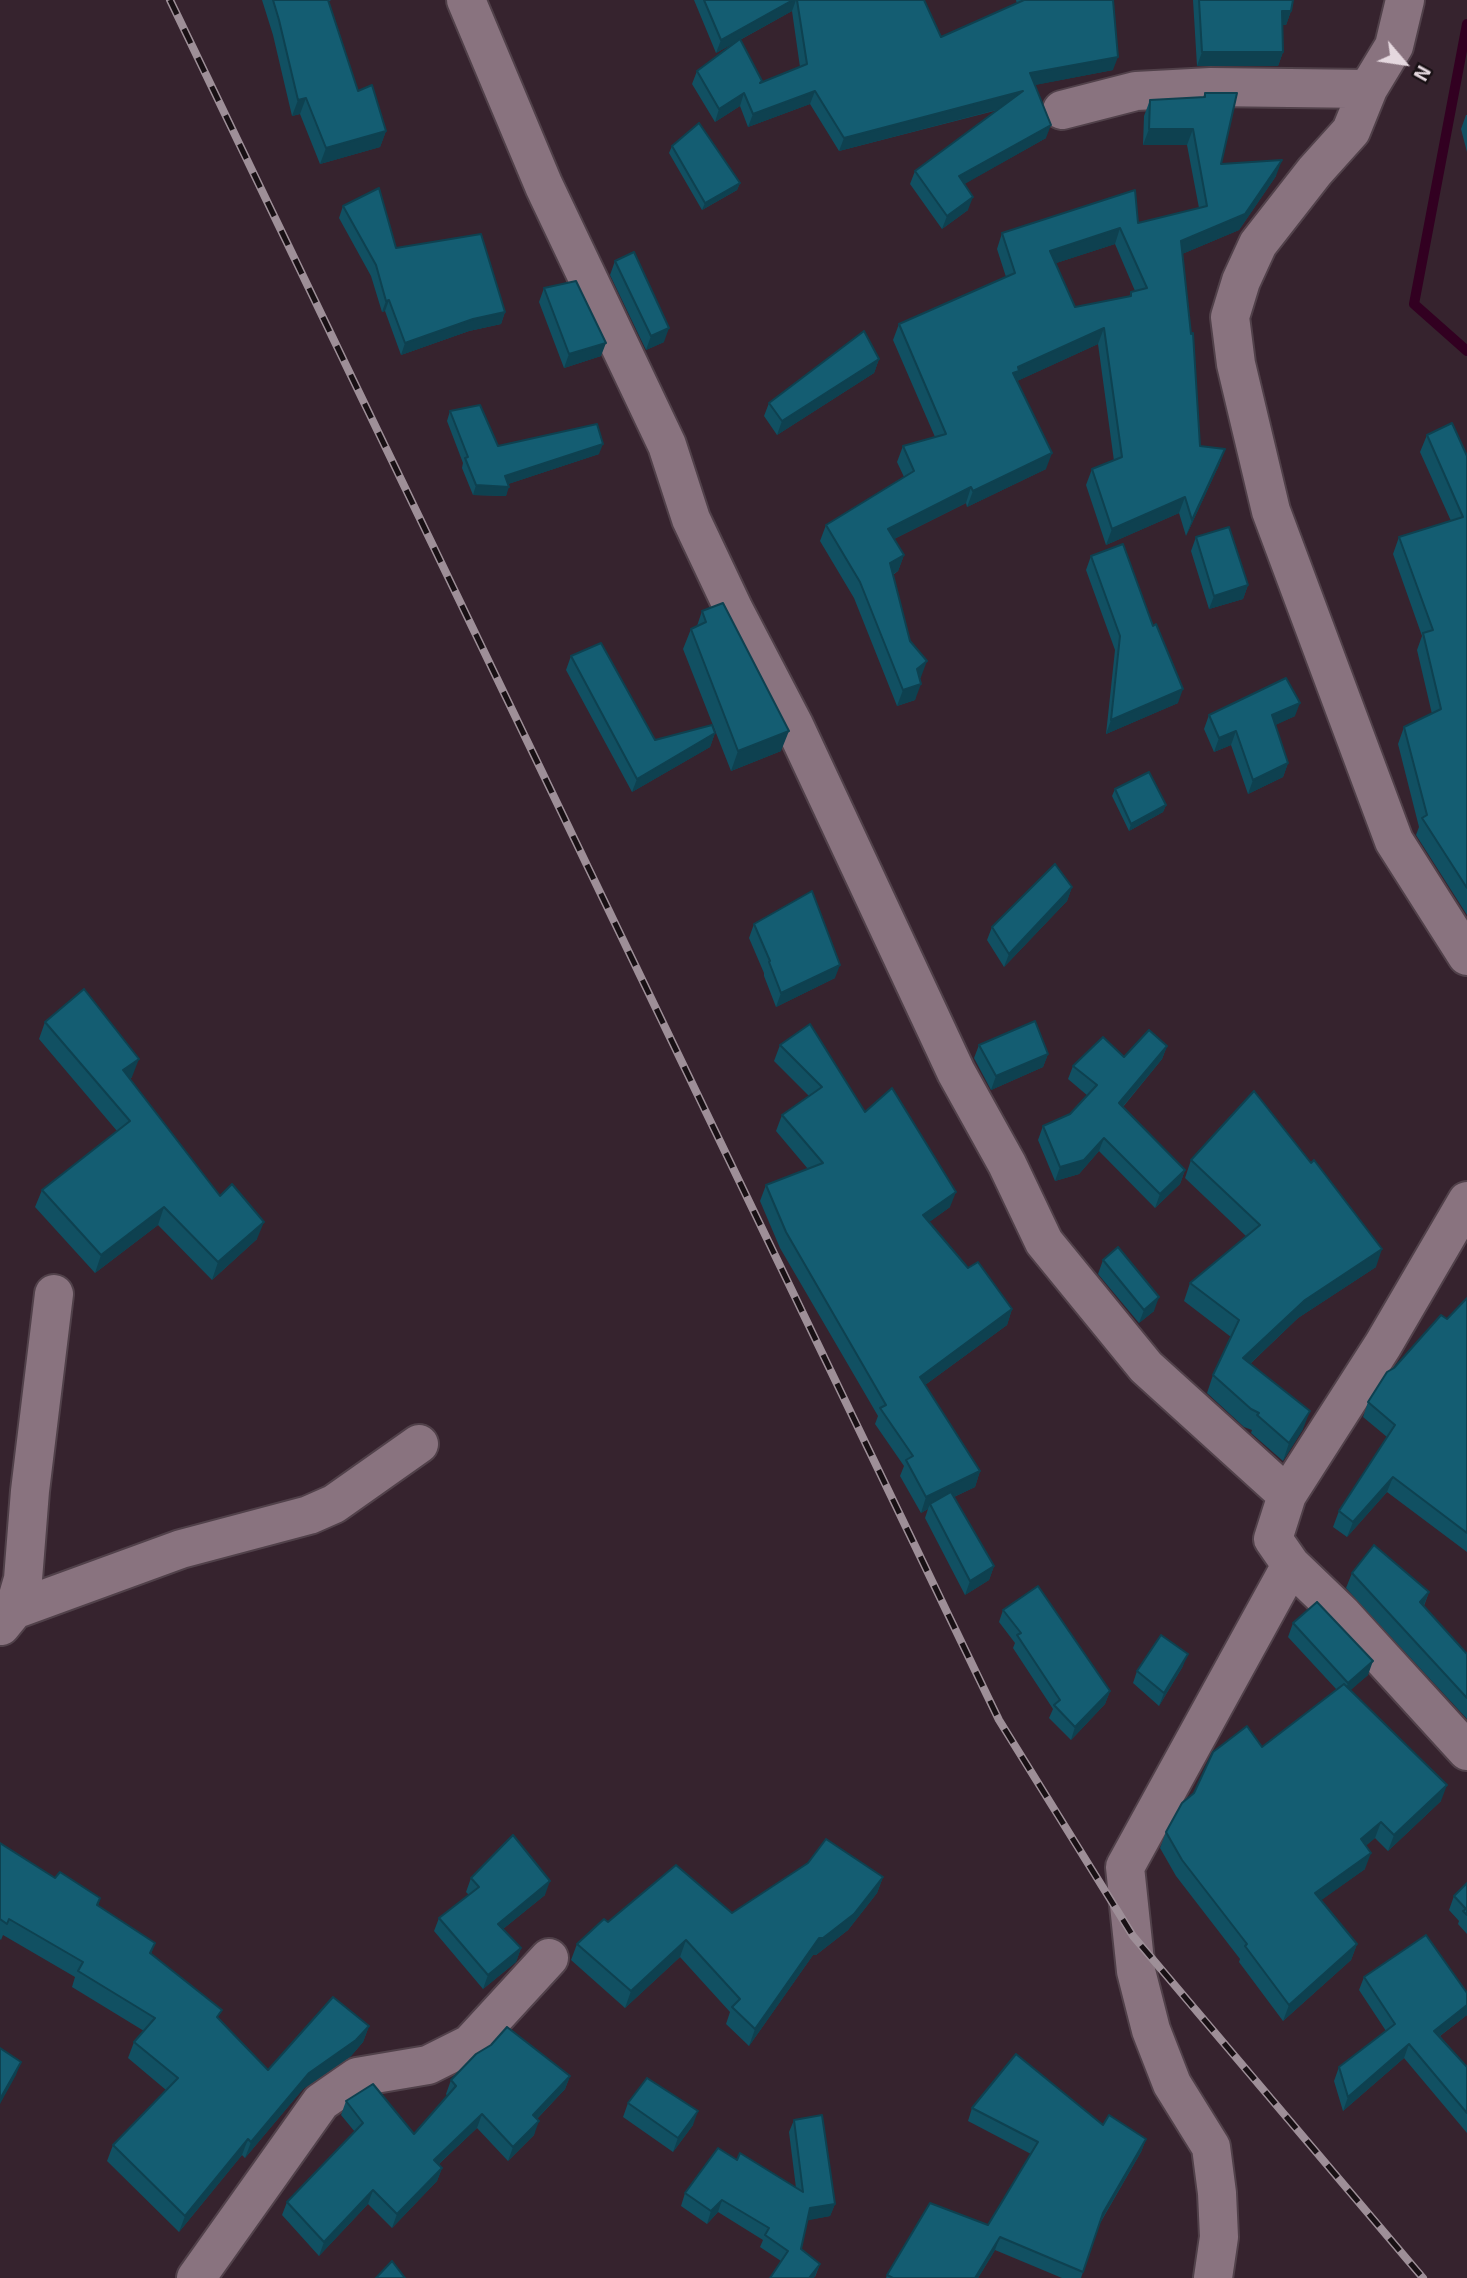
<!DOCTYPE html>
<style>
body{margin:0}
#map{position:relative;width:1467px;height:2278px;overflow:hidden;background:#36232e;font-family:"Exo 2",sans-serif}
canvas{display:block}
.north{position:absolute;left:1369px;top:28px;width:70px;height:70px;-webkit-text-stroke:5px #181014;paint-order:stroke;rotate:119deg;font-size:19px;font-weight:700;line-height:28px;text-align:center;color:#e5d8df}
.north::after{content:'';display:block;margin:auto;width:24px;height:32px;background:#e5d8df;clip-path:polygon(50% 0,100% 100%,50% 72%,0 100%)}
</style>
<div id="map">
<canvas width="1467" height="2278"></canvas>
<div class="north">N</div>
</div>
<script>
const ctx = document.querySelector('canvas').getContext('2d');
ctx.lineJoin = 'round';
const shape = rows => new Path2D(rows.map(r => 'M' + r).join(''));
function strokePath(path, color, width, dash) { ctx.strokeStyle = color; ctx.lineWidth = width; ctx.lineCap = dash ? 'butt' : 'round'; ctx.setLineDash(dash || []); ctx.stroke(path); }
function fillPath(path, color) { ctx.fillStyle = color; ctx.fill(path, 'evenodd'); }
const stream = shape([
 [1467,24,1414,304,1467,351]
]);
const minor = shape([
 [466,0,544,186,667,445,691,519,734,610,794,725,956,1072,1007,1164,1044,1242,1146,1367,1287,1495],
 [1405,0,1394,46,1368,89,1351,131,1315,171,1258,244,1241,281,1230,317,1236,364,1271,511,1394,841,1467,956],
 [1062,110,1136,91,1211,87,1368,89],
 [1467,1201,1383,1345,1287,1495,1273,1539,1291,1565,1343,1615,1467,1751],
 [14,1610,181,1549,309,1515,334,1504,419,1444],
 [1,1626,14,1610,23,1579,30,1491,54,1294],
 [196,2278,321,2102,357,2077,428,2065,470,2044,549,1958],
 [1213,2278,1219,2237,1217,2193,1211,2147,1172,2084,1151,2030,1136,1971,1125,1867,1291,1565]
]);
const rail = shape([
 [170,0,999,1720,1133,1936,1423,2278]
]);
const wall = shape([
 [262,0,331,0,328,2,358,91,386,131,380,147,320,164,300,114,292,116,273,35],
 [694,0,924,0,941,37,1017,4,1016,0,1113,0,1113,70,1034,85,1046,138,964,184,968,210,942,229,910,184,915,171,998,110,839,151,810,104,748,127,740,106,715,122,692,84,697,71,734,43,716,53],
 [792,11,800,67,762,82,740,40],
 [1193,0,1293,0,1291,11,1286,25,1282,25,1283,52,1278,66,1197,66],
 [1205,93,1221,164,1276,176,1239,230,1182,254,1200,446,1225,449,1219,465,1186,536,1179,513,1106,545,1086,485,1092,469,1114,461,1098,344,1017,381,1046,469,967,507,966,503,894,539,904,555,898,571,893,575,910,641,921,677,920,678,915,700,897,706,854,598,820,541,826,525,904,477,897,462,903,446,935,437,893,340,899,324,1006,277,997,249,1002,233,1138,223,1199,208,1187,145,1143,145,1144,116,1150,100,1203,97],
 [1115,244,1135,291,1131,292,1129,297,1075,307,1056,263],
 [1466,115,1467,115,1467,152,1461,129],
 [672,146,740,183,737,190,702,210,669,153],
 [343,206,396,248,505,312,501,324,469,331,401,355,385,311,382,312,371,276,339,218],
 [615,261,664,342,646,350,610,275],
 [544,288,601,356,564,368,539,302],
 [879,359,874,373,777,435,764,416,769,403],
 [450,411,498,446,599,454,508,484,506,496,473,495,462,468,463,463,447,421],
 [1427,435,1467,456,1467,915,1416,835,1419,827,1398,744,1404,727,1432,714,1417,650,1422,636,1393,554,1399,537,1451,521,1420,452],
 [1196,537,1248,585,1243,599,1209,609,1191,551],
 [1091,556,1178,703,1106,734,1115,650,1086,570],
 [702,611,781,751,731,771,683,649,691,629,697,626],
 [571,656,655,740,715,733,710,747,632,792,566,670],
 [1209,715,1295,716,1275,725,1288,763,1283,777,1248,794,1231,745,1214,752,1204,729],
 [1115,789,1166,805,1163,812,1129,831,1112,796],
 [1072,887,1067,901,1004,967,987,940,992,927],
 [754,924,835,978,776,1007,764,976,764,973,749,938],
 [45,1022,132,1077,130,1079,220,1196,257,1239,212,1280,158,1225,95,1273,35,1207,42,1190,117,1131,39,1039],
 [780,1045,865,1112,950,1207,929,1222,968,1268,1012,1309,1007,1325,925,1385,980,1471,975,1487,954,1497,994,1566,989,1580,965,1595,925,1518,928,1509,921,1513,900,1476,904,1466,875,1424,878,1416,780,1248,760,1201,766,1185,808,1169,776,1131,782,1115,809,1096,774,1061],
 [979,1045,1048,1054,1043,1067,991,1090,974,1058],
 [1167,1046,1162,1059,1123,1107,1185,1170,1180,1184,1155,1208,1099,1151,1079,1174,1055,1181,1038,1140,1043,1126,1070,1114,1088,1096,1068,1079,1073,1066,1124,1057],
 [1191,1160,1376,1267,1298,1318,1250,1364,1303,1429,1283,1461,1251,1433,1252,1430,1244,1427,1207,1393,1213,1375,1231,1337,1184,1301,1190,1283,1247,1237,1185,1178],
 [1103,1260,1154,1311,1139,1323,1098,1274],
 [1467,1298,1467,1552,1387,1492,1347,1537,1333,1527,1339,1511,1387,1437,1363,1417,1368,1402,1394,1368,1447,1319],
 [1352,1573,1429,1592,1424,1606,1467,1654,1467,1719,1346,1588],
 [1003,1610,1110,1691,1105,1704,1071,1740,1049,1718,1053,1709,1013,1648,1015,1643,999,1622],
 [1293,1623,1368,1675,1350,1690,1441,1801,1388,1851,1375,1838,1365,1846,1365,1869,1321,1900,1357,1944,1351,1960,1283,2021,1239,1962,1240,1959,1176,1876,1160,1848,1166,1832,1337,1690,1288,1637],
 [1183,1666,1159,1706,1133,1683,1137,1671],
 [0,1843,55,1878,100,1898,98,1906,155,1943,151,1954,219,2019,268,2070,369,2026,363,2042,351,2056,303,2089,245,2158,242,2155,179,2232,107,2161,113,2145,166,2090,128,2058,134,2042,144,2031,72,1987,75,1977,3,1935,1,1940,0,1939],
 [883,1877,877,1893,848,1930,816,1955,813,1955,749,2046,726,2024,730,2012,680,1957,625,2008,571,1960,577,1944,608,1922,732,1913],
 [471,1878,545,1895,503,1929,521,1948,516,1962,483,1989,434,1931,439,1918,469,1895,466,1892],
 [1467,1883,1467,1934,1458,1924,1459,1921,1449,1910,1454,1896],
 [1364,1977,1467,1993,1467,2015,1440,2036,1467,2067,1467,2133,1404,2058,1343,2111,1334,2081,1339,2067,1386,2031,1359,1990],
 [570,2076,565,2089,537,2119,534,2135,508,2161,477,2128,439,2164,442,2168,437,2181,392,2228,368,2204,319,2256,282,2215,287,2202,355,2132,341,2115,346,2101,414,2134,447,2096,446,2094,451,2080],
 [628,2103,693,2125,673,2152,623,2117],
 [972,2108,1103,2125,1146,2139,1141,2152,1099,2225,1081,2278,1062,2278,995,2250,978,2278,886,2278,887,2275,988,2225,1031,2154,968,2121],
 [794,2120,835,2204,830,2216,807,2220,801,2249,820,2264,815,2277,781,2261,760,2247,763,2240,718,2212,707,2224,681,2206,685,2193,737,2160,796,2188,789,2132]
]);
const shadedWall = shape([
 [793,0,796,0,792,11,716,53,721,40],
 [1282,11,1291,11,1286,25,1277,25],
 [1202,52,1283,52,1278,66,1197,66],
 [1118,57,1113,70,1025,87,1030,73],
 [815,91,810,104,748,127,753,114],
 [1023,91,1019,104,839,151,844,138],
 [744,93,740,106,715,122,719,109],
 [306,98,300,114,292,116,298,100],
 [1051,125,1046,138,954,190,959,176],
 [1149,129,1193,129,1187,145,1143,145],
 [386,131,380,147,320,164,326,148],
 [1282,160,1276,176,1239,230,1175,257,1181,241],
 [740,183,737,190,702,210,705,203],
 [973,197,968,210,942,229,947,216],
 [1120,228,1115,244,1044,267,1050,251],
 [389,300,385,311,382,312,386,301],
 [505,312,501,324,469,331,401,355,405,343,473,319],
 [669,328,664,342,646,350,651,336],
 [1104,328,1098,344,1015,382,1013,373,1018,367],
 [606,343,601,356,564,368,569,354],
 [879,359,874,373,777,435,782,421],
 [603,444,599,454,502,486,509,487,506,496,473,495,476,485],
 [1225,449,1219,465,1186,536,1192,520],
 [1052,453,1046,469,967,507,973,491],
 [971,487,966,503,882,545,888,529],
 [1185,497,1179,513,1106,545,1112,529],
 [904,555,898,571,884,579,890,563],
 [1248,585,1243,599,1209,609,1214,596],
 [927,661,921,677,912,685,917,669],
 [921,684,915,700,897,706,903,690],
 [1183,689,1178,703,1106,734,1111,720],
 [1300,703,1295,716,1267,729,1272,715],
 [789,731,781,751,731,771,738,751],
 [1236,731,1231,745,1214,752,1219,738],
 [715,733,710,747,632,792,637,779],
 [1288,763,1283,777,1248,794,1253,780],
 [1166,805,1163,812,1129,831,1131,824],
 [1072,887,1067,901,1004,967,1009,954],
 [840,965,835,978,776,1007,781,993],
 [1167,1046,1162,1059,1114,1117,1119,1103],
 [1048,1054,1043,1067,991,1090,996,1076],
 [139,1059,132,1077,117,1088,123,1070],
 [1104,1138,1099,1151,1079,1174,1055,1181,1060,1167],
 [1185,1170,1180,1184,1155,1208,1160,1194],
 [956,1192,950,1207,917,1231,923,1215],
 [164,1207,158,1225,95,1273,101,1255],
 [264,1222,257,1239,212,1280,218,1262],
 [1382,1249,1376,1267,1298,1318,1237,1376,1243,1358,1305,1300],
 [1159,1297,1154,1311,1139,1323,1144,1310],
 [1012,1309,1007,1325,914,1393,920,1377],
 [1310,1411,1303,1429,1283,1461,1289,1443],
 [980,1471,975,1487,932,1507,930,1504,928,1509,921,1513,926,1497],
 [1393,1477,1387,1492,1347,1537,1353,1522],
 [994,1566,989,1580,965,1595,970,1581],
 [1429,1592,1423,1607,1420,1602],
 [1188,1654,1183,1666,1159,1706,1164,1693],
 [1373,1661,1368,1675,1343,1697,1348,1683],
 [1110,1691,1105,1704,1071,1740,1075,1727],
 [1447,1785,1441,1801,1388,1851,1394,1835],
 [1381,1822,1375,1838,1355,1855,1361,1839],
 [1371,1853,1365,1869,1309,1909,1315,1893],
 [883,1877,877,1893,848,1930,816,1955,813,1955,749,2046,755,2029,819,1938],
 [550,1881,545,1895,493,1937,498,1924],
 [686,1940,680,1957,625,2008,631,1991],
 [1357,1944,1351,1960,1283,2021,1289,2005],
 [521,1948,516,1962,483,1989,488,1975],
 [1467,2005,1467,2015,1429,2044,1434,2031],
 [369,2026,363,2042,351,2056,303,2089,245,2158,251,2142,309,2073],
 [1409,2044,1404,2058,1343,2111,1348,2097],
 [21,2062,16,2075,0,2104,0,2099],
 [570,2076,565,2089,528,2128,533,2115],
 [698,2111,693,2125,673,2152,678,2138],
 [482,2114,477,2128,429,2173,434,2160],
 [539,2121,534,2135,508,2161,513,2147],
 [248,2139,242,2155,179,2232,185,2216],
 [1146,2139,1141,2152,1098,2226,1103,2213],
 [442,2168,437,2181,392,2228,397,2214],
 [373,2190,368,2204,319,2256,324,2242],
 [722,2200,718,2212,707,2224,711,2211],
 [835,2204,830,2216,805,2221,810,2208],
 [1000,2237,995,2250,978,2278,975,2278],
 [820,2264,814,2278,809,2278]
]);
const building = shape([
 [273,0,328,0,358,91,372,85,386,131,326,148,306,98,298,100,279,20,273,0],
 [704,0,793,0,721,40,704,0],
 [797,0,924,0,941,37,1024,0,1113,0,1118,57,1030,73,1051,125,959,176,973,197,947,216,915,171,1023,91,844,138,815,91,753,114,744,93,719,109,697,71,740,39,762,81,760,83,807,64,797,0],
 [1199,0,1293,0,1291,11,1282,11,1283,52,1202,52,1199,0],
 [1205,93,1237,93,1221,164,1282,160,1245,214,1181,241,1191,334,1193,333,1200,446,1225,449,1192,520,1185,497,1112,529,1092,469,1122,457,1104,328,1018,367,1019,371,1013,373,1052,453,973,491,971,487,888,529,904,555,890,563,910,641,927,661,917,669,921,684,903,690,860,582,826,525,914,471,903,446,946,434,899,324,1015,273,1002,233,1135,190,1138,223,1207,206,1193,129,1149,129,1150,100,1205,97,1205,93],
 [1120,228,1147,288,1131,292,1131,296,1075,307,1050,251,1120,228],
 [699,123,740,183,705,203,672,146,699,123],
 [379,188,396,248,481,234,505,312,473,319,405,343,389,300,386,301,376,265,343,206,379,188],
 [634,252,669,328,651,336,615,261,634,252],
 [576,281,606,343,569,354,544,288,576,281],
 [864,331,879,359,782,421,769,403,864,331],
 [480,405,498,446,597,424,603,444,505,476,509,487,476,485,465,458,468,457,450,411,480,405],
 [1452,423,1467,456,1467,888,1422,818,1427,815,1404,727,1441,709,1423,633,1433,630,1399,537,1463,517,1427,435,1452,423],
 [1229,527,1248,585,1214,596,1196,537,1229,527],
 [1123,544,1153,626,1156,624,1183,689,1111,720,1120,636,1091,556,1123,544],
 [723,603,789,731,738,751,691,629,706,622,702,611,723,603],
 [601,643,655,740,712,725,715,733,637,779,571,656,601,643],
 [1286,678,1300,703,1272,715,1288,763,1253,780,1236,731,1219,738,1209,715,1286,678],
 [1149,772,1166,805,1131,824,1115,789,1149,772],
 [1055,864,1072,887,1009,954,992,927,1055,864],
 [812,891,840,965,781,993,769,962,770,961,754,924,812,891],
 [84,989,139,1059,123,1070,220,1196,232,1184,264,1222,218,1262,164,1207,101,1255,42,1190,130,1121,45,1022,84,989],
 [1035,1021,1048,1054,996,1076,979,1045,1035,1021],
 [810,1024,865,1112,892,1088,956,1192,923,1215,968,1268,978,1262,1012,1309,920,1377,980,1471,926,1497,906,1460,913,1456,880,1408,886,1405,786,1232,766,1185,823,1163,782,1115,822,1087,780,1045,810,1024],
 [1149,1030,1167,1046,1119,1103,1185,1170,1160,1194,1104,1138,1084,1160,1060,1167,1043,1126,1070,1114,1097,1085,1073,1066,1103,1037,1124,1057,1149,1030],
 [1254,1091,1311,1163,1314,1160,1382,1249,1305,1300,1243,1358,1310,1411,1289,1443,1257,1415,1259,1413,1251,1409,1213,1375,1239,1320,1190,1283,1260,1225,1191,1160,1254,1091],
 [1118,1247,1159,1297,1144,1310,1103,1260,1118,1247],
 [1467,1298,1467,1533,1393,1477,1353,1522,1339,1511,1395,1425,1368,1402,1387,1372,1394,1368,1441,1315,1447,1319,1467,1298],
 [951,1492,994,1566,970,1581,930,1504,951,1492],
 [1374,1545,1429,1592,1420,1602,1467,1654,1467,1698,1352,1573,1374,1545],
 [1038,1586,1110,1691,1075,1727,1054,1705,1060,1700,1017,1635,1021,1633,1003,1610,1038,1586],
 [1317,1602,1373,1661,1348,1683,1293,1623,1317,1602],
 [1161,1635,1188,1654,1164,1693,1137,1671,1161,1635],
 [1344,1684,1447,1785,1394,1835,1381,1822,1361,1839,1371,1853,1315,1893,1357,1944,1289,2005,1245,1946,1247,1944,1182,1860,1166,1832,1182,1803,1194,1793,1213,1752,1247,1726,1262,1747,1344,1684],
 [513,1835,550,1881,498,1924,521,1948,488,1975,439,1918,479,1887,471,1878,513,1835],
 [826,1839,883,1877,854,1914,823,1938,819,1938,755,2029,732,2007,740,1999,686,1940,631,1991,577,1944,604,1919,608,1922,676,1865,732,1913,808,1863,826,1839],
 [0,1843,55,1878,60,1872,100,1898,97,1905,155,1943,150,1953,222,2010,217,2017,268,2070,333,1997,369,2026,356,2040,309,2073,251,2142,248,2139,185,2216,113,2145,178,2078,134,2042,155,2018,78,1971,83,1962,9,1919,7,1924,0,1919,0,1843],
 [1467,1883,1467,1915,1463,1911,1466,1909,1454,1896,1467,1883],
 [1426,1935,1467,1993,1467,2005,1434,2031,1467,2067,1467,2113,1409,2044,1348,2097,1339,2067,1395,2024,1364,1977,1426,1935],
 [507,2027,570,2076,533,2115,539,2121,513,2147,482,2114,434,2160,442,2168,397,2214,373,2190,324,2242,287,2202,363,2123,346,2101,373,2084,414,2134,456,2086,451,2080,476,2054,491,2045,507,2027],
 [0,2048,21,2062,0,2099,0,2048],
 [1016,2054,1103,2125,1109,2115,1146,2139,1103,2213,1083,2272,1000,2237,975,2278,893,2278,887,2275,930,2203,988,2225,1038,2142,972,2108,1016,2054],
 [647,2078,698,2111,678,2138,628,2103,647,2078],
 [822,2115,835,2204,810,2208,801,2249,820,2264,809,2278,770,2278,788,2251,765,2235,769,2228,722,2200,711,2211,685,2193,718,2148,737,2160,740,2153,803,2192,794,2120,822,2115],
 [392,2261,405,2278,376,2278,392,2261]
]);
strokePath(stream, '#320021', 10);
strokePath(minor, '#51414a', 42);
strokePath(minor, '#89737f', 38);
strokePath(rail, '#9e8f98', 8);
strokePath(rail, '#181014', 5, [16]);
fillPath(wall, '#115062');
fillPath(shadedWall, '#0e4150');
fillPath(building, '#145d72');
strokePath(building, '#0e4150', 2);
</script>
